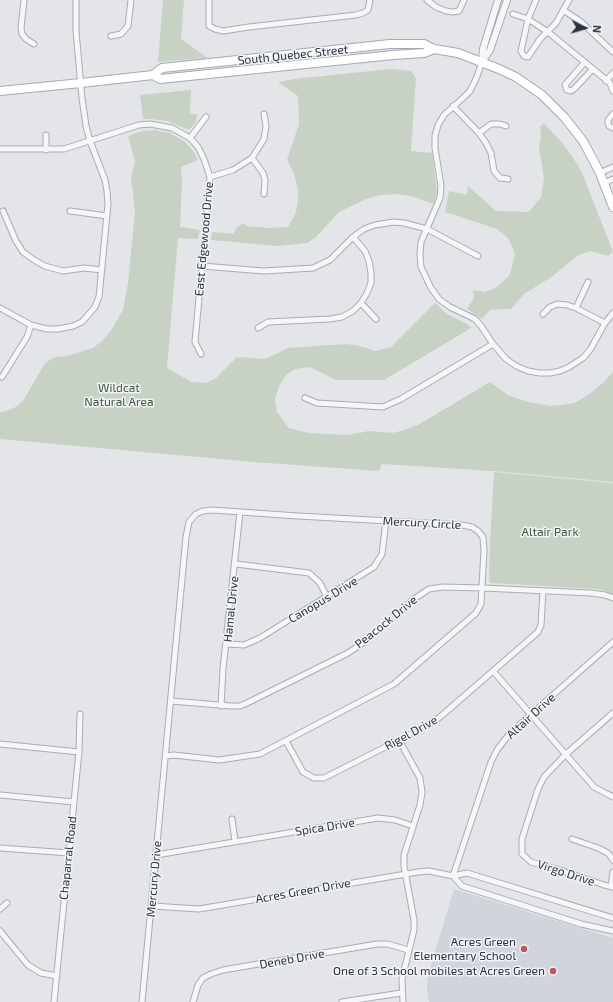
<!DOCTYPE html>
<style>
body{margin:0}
#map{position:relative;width:613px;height:1002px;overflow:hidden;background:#e3e5e9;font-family:"Exo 2",sans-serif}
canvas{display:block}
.north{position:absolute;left:565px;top:8px;width:40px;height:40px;-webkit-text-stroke:3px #f2f4f7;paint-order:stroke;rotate:95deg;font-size:11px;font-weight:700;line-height:16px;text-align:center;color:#2d323f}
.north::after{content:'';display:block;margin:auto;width:14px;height:18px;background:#2d323f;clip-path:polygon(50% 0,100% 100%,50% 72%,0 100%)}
</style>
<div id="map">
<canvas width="613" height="1002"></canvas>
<div class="north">N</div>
</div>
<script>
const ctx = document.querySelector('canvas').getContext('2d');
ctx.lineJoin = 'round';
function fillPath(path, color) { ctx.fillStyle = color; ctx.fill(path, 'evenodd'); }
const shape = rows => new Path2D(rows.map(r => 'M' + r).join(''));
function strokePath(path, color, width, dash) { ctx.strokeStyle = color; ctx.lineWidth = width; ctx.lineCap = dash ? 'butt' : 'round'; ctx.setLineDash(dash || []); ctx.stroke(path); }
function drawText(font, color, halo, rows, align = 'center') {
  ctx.font = font + ' "Exo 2",sans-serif'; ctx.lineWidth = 3; ctx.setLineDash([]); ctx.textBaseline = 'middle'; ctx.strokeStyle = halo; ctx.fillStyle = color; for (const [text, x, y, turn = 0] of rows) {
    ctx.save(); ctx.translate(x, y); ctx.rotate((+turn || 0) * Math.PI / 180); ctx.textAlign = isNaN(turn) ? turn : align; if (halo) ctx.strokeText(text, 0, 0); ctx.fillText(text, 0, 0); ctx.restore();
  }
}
const built = shape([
 [454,889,613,938,613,1002,429,1002,427,989,428,975]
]);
const green = shape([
 [163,0,184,0,181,39,208,58,158,62],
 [391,69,411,71,416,78,411,151,432,153,437,192,434,204,411,196,395,194,380,195,366,199,339,212,316,237,307,243,278,246,211,240,212,232,234,234,236,228,243,223,247,226,270,228,288,227,296,212,298,200,298,189,294,174,287,160,299,124,298,96,278,82,294,79],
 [191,90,190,113,197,115,196,122,189,130,167,121,151,119,143,119,140,95],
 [544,123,563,144,578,165,583,175,613,252,608,256,590,251,577,256,553,276,524,294,511,309,490,310,482,319,467,309,474,298,473,290,485,292,497,287,510,275,515,254,508,238,497,229,445,212,449,191,467,195,468,186,496,211,529,212,541,197,544,178,539,147,541,136,540,127],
 [154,130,170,133,185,142,194,152,198,160,181,167,182,182,180,227,200,230,198,239,178,238,167,368,192,382,206,383,216,378,237,357,265,359,288,348,347,344,364,347,375,351,391,347,435,303,447,314,467,324,471,328,384,380,336,380,310,367,295,369,286,375,279,386,275,399,277,412,289,428,308,433,348,435,369,431,392,433,401,431,418,425,490,382,508,395,528,402,550,406,561,405,574,403,587,396,604,382,613,372,613,482,493,471,382,464,379,471,254,462,0,439,0,412,3,412,14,408,23,401,45,363,55,357,67,356,93,348,103,340,112,329,123,310,128,283,135,212,131,178,135,161,128,136,142,131],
 [494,472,613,483,613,594,598,589,491,583,489,580,490,543]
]);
const minor = shape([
 [24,0,21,28,22,34,26,39,34,44],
 [209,0,209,26,215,29,223,31,249,27,356,15,363,13,368,10,370,0],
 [427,0,436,7,446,11,453,12,459,11,464,0],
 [536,0,528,19,521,51,524,56,528,57,540,39,556,23,569,0],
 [563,10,580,21,613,52],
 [513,14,528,19,548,32,610,83,613,91],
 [111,36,121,34,128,26,131,0],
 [482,62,476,79,470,91,464,97,444,115,438,125,435,136,435,148,441,186,440,198,421,242,420,254,421,267,431,288,439,299,450,307,475,319,481,326,493,344,506,359,516,366,528,371,540,373,550,373,560,371,569,367,583,358,590,350,605,323,613,313],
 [584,63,565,85,567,90,571,91,574,89,592,70],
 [606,81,613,73],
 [453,106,479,133,486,143,491,153,494,171,500,178,508,179],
 [613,114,608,120,608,124,609,126,613,128],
 [479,133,491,124,500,124,506,126],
 [190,138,206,117],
 [0,149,64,149,139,125,150,124,172,128,190,138,198,147,204,159,210,177,195,342,201,354],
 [46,150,46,135],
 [252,158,263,173,265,180,264,194],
 [600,173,613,167],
 [210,177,233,170,252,158,264,139,266,126,264,114],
 [604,183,613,179],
 [3,211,16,241,23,252,34,260,45,266,63,271,84,268,102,270],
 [70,211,107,216],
 [202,266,264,271,313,268,330,260,353,237,364,229,375,225,394,222,404,223,427,229,478,256],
 [361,303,376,319],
 [0,308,31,325,47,329,58,329,73,326,82,322,95,307,99,297,108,204,107,191,105,180,90,141,86,126,82,98,76,31,76,0],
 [576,308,588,282],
 [543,314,550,307,557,304,567,305,576,308,605,323],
 [258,328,268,322,330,319,342,317,353,311,361,303,367,293,371,283,371,273,369,261,365,251,353,237],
 [2,377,27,337,31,325],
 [305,398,317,403,383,407,401,399,493,344],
 [236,564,309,573,320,583,327,597],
 [227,644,244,645,260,638,374,567,382,554,386,521],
 [493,671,594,787,613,797],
 [171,701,231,706,240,706,247,703,348,653,367,640,411,601,429,589,443,587,483,588,591,593,605,595,613,598],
 [221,706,223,669,240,512],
 [613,713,565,755,544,777,538,789,522,839,522,854,531,862,563,871,604,885,613,887],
 [399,740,420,778,422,792,420,805,404,855,404,866,414,920,414,930,402,979,403,1002],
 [286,741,303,772,314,778,324,778,425,727,440,717,538,632,541,625,543,591],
 [0,744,79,752],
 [0,795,74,802],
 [232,819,235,841],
 [572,839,598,848,608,853,613,860],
 [0,848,69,853],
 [156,855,378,818,395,820,413,826],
 [453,876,491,762,497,750,510,733,613,642],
 [453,876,462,886,581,924,613,931],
 [611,887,613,872],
 [152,906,199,909,418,872,429,871,453,876,467,873,613,918],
 [0,909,7,903],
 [0,931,28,965,41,973,57,976],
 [54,1002,79,752,80,714],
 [142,1002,186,537,189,522,196,514,203,511,212,510,298,516,462,525,472,527,478,531,483,537,484,551,481,604,476,613,394,684,260,754,219,760,174,755,166,756],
 [193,1002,198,985,203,978,211,974,223,970,377,944,388,944,408,950],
 [342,1002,401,993]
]);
const tertiary = shape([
 [482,60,483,49,498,0],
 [482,62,490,50,507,0]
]);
const primary = shape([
 [153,75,160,79,393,55,424,53,434,49],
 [0,91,81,83,153,75,162,68,390,44,424,44,434,49,458,53,499,69,516,77,542,95,564,117,583,141,600,173,613,207]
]);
const markers = [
 [524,949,4,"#bf575f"],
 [553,971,4,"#bf575f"]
];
const streetNames = [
 ["South Quebec Street",293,55,-6],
 ["East Edgewood Drive",204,239,-85],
 ["Mercury Circle",422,523,3],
 ["Canopus Drive",323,600,-31],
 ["Hamal Drive",231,609,-84],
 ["Peacock Drive",386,622,-39],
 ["Altair Drive",531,716,-42],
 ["Rigel Drive",411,733,-29],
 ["Spica Drive",325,827,-9],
 ["Chaparral Road",68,858,-84],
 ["Virgo Drive",566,873,18],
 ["Mercury Drive",154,879,-85],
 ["Acres Green Drive",303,891,-10],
 ["Deneb Drive",292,959,-10]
];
const parkNames = [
 ["Wildcat",119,388],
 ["Natural Area",119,402],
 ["Altair Park",550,532]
];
const poiNames = [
 ["Acres Green",516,942],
 ["Elementary School",516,956],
 ["One of 3 School mobiles at Acres Green",545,971]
];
fillPath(built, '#d1d4db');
fillPath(green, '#c7d2c5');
strokePath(minor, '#a9acb3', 7);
strokePath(tertiary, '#a9acb3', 8);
strokePath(primary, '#a3a9b4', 10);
strokePath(minor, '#f5f6f8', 5);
strokePath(tertiary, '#f5f6f8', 6);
strokePath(primary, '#fff', 8);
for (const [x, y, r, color] of markers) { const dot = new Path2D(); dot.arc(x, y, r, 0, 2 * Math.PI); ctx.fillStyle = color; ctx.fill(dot); strokePath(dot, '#f2f4f7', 1.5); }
drawText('12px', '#2d323f', '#f2f4f7', streetNames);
drawText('12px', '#3f593b', '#f2f4f7', parkNames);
drawText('12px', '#2d323f', '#f2f4f7', poiNames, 'right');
</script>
